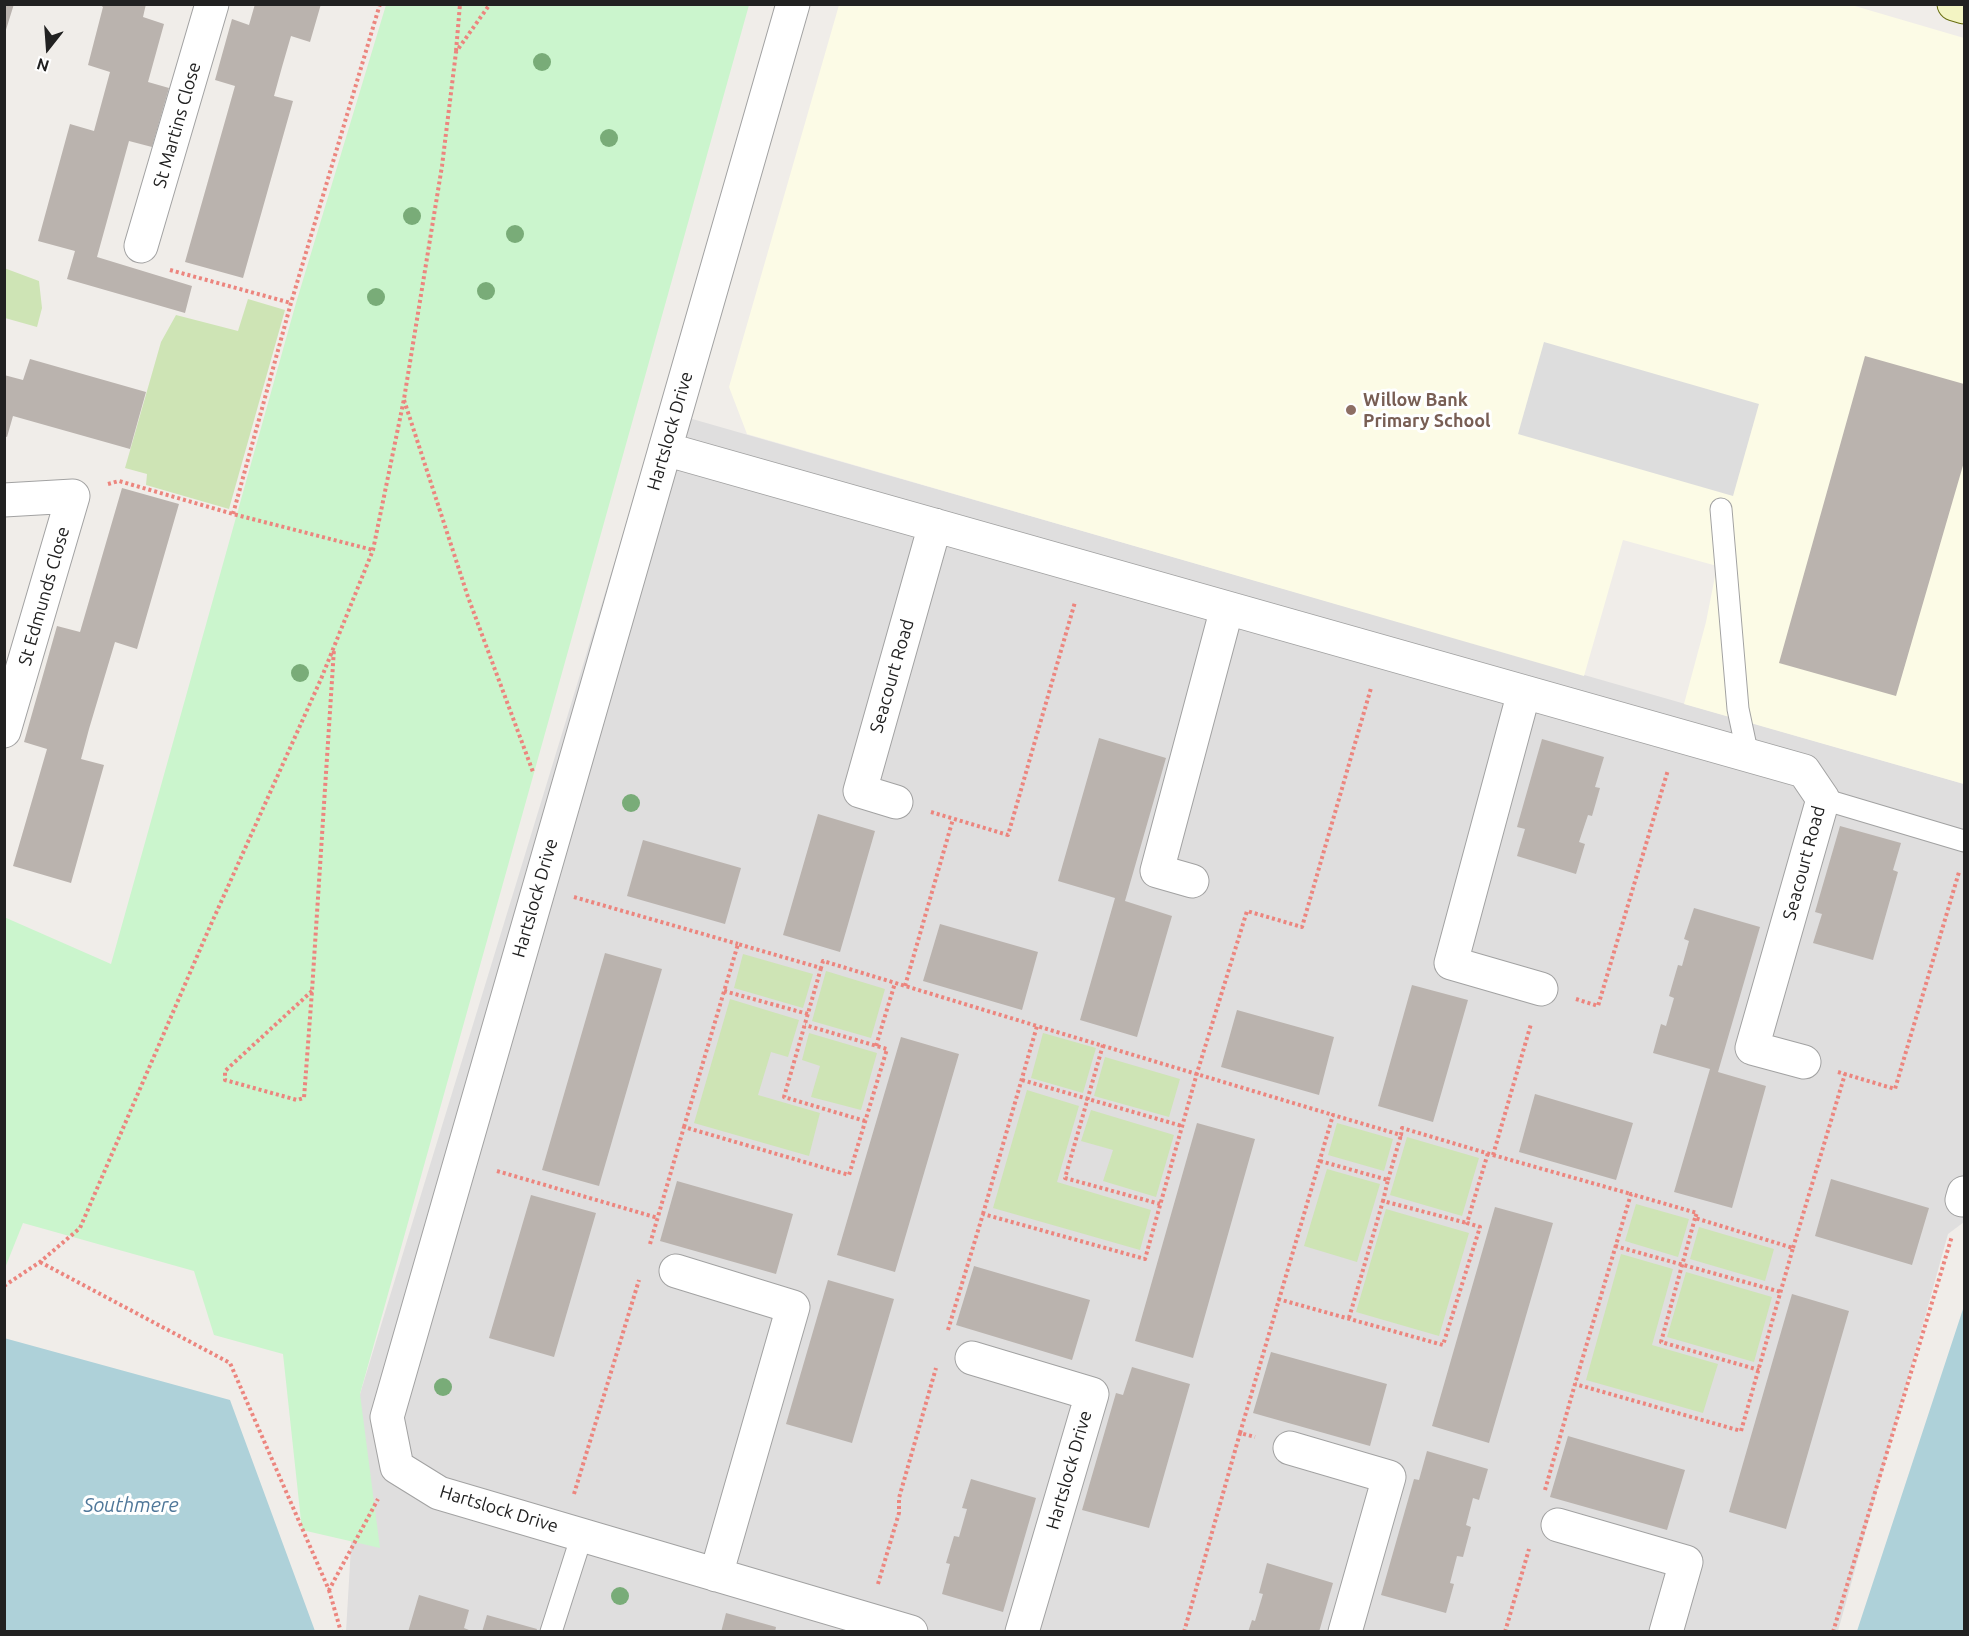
<!DOCTYPE html>
<style>
body{margin:0}
#map{position:relative;width:1969px;height:1636px;overflow:hidden;background:#f0ede9;font-family:Ubuntu,sans-serif}
canvas{display:block}
.frame{position:absolute;inset:0;border:6px solid #212121;pointer-events:none}
.north{position:absolute;left:18px;top:18px;width:60px;height:60px;-webkit-text-stroke:4px #fff;paint-order:stroke;rotate:197deg;font-size:16px;font-weight:700;line-height:24px;text-align:center;color:#212121}
.north::after{content:'';display:block;margin:auto;width:21px;height:27px;background:#212121;clip-path:polygon(50% 0,100% 100%,50% 72%,0 100%)}
</style>
<div id="map">
<canvas width="1969" height="1636"></canvas>
<div class="frame"></div>
<div class="north">N</div>
</div>
<script>
const ctx = document.querySelector('canvas').getContext('2d');
ctx.lineJoin = 'round';
function fillPath(path, color) { ctx.fillStyle = color; ctx.fill(path, 'evenodd'); }
const shape = rows => new Path2D(rows.map(r => 'M' + r).join(''));
function strokePath(path, color, width, dash) { ctx.strokeStyle = color; ctx.lineWidth = width; ctx.lineCap = dash ? 'butt' : 'round'; ctx.setLineDash(dash || []); ctx.stroke(path); }
function drawText(font, color, halo, rows, align = 'center') {
  ctx.font = font + ' Ubuntu,sans-serif'; ctx.lineWidth = 6; ctx.setLineDash([]); ctx.textBaseline = 'middle'; ctx.strokeStyle = halo; ctx.fillStyle = color; for (const [text, x, y, turn = 0] of rows) {
    ctx.save(); ctx.translate(x, y); ctx.rotate((+turn || 0) * Math.PI / 180); ctx.textAlign = isNaN(turn) ? turn : align; if (halo) ctx.strokeText(text, 0, 0); ctx.fillText(text, 0, 0); ctx.restore();
  }
}
const residential = shape([
 [661,410,1964,784,1964,1222,1948,1234,1838,1631,346,1632,360,1394]
]);
const education = shape([
 [1848,4,1964,38,1964,784,1684,704,1706,622,1717,566,1623,540,1584,676,747,434,729,387,839,5]
]);
const grass = shape([
 [4,268,39,281,42,308,37,327,5,318],
 [248,299,285,310,229,509,146,485,147,474,125,468,161,342,176,315,238,331],
 [743,954,813,974,803,1008,734,988],
 [826,971,885,989,871,1038,812,1021],
 [730,999,799,1020,788,1057,771,1052,758,1095,820,1113,809,1156,694,1123],
 [809,1033,877,1053,861,1110,811,1097,820,1066,802,1060],
 [1043,1033,1096,1048,1083,1093,1031,1078],
 [1105,1057,1180,1079,1169,1117,1094,1096],
 [1027,1090,1079,1106,1057,1182,1151,1210,1140,1250,993,1208],
 [1091,1110,1174,1135,1156,1197,1103,1181,1113,1150,1081,1141],
 [1337,1123,1393,1139,1384,1171,1328,1155],
 [1407,1137,1479,1158,1462,1216,1390,1195],
 [1327,1169,1380,1184,1357,1262,1304,1246],
 [1636,1204,1689,1219,1678,1257,1625,1241],
 [1386,1209,1469,1233,1439,1336,1356,1312],
 [1699,1227,1774,1249,1765,1281,1690,1259],
 [1621,1254,1673,1269,1652,1345,1718,1364,1703,1413,1586,1380],
 [1686,1272,1772,1297,1754,1362,1667,1337]
]);
const park = shape([
 [386,5,749,5,360,1394,380,1548,302,1530,283,1354,214,1335,194,1271,23,1223,5,1268,4,917,111,964,296,303]
]);
const parking = shape([
 [1544,342,1759,404,1733,496,1518,434]
]);
const water = shape([
 [1964,1306,1964,1631,1857,1631],
 [4,1338,230,1400,315,1631,5,1631]
]);
const building = shape([
 [4,4,14,4,5,33,4,33],
 [99,4,146,4,143,17,164,24,148,82,169,88,152,147,129,141,97,257,192,286,185,313,67,279,75,251,38,241,70,124,94,131,110,72,88,65,103,7],
 [255,4,321,4,310,42,291,36,282,67,274,96,293,101,243,278,185,262,235,86,215,80,232,19,249,25],
 [1865,356,1964,384,1964,462,1896,696,1779,663],
 [30,359,146,392,130,449,13,416,7,437,4,436,4,375,23,380],
 [122,488,179,504,137,649,115,642,89,729,81,759,104,765,71,883,13,866,47,749,24,742,57,626,80,632],
 [1099,738,1166,758,1125,901,1172,916,1137,1037,1080,1020,1115,898,1058,881],
 [1542,739,1604,757,1595,787,1600,788,1592,816,1588,815,1579,842,1585,844,1576,874,1517,856,1525,829,1517,827],
 [818,814,875,831,840,952,783,935],
 [1840,826,1901,843,1893,870,1898,872,1873,960,1813,943,1822,914,1815,912],
 [643,840,741,868,725,924,627,896],
 [1694,908,1760,927,1718,1072,1766,1086,1732,1208,1674,1192,1710,1069,1653,1053,1661,1024,1666,1026,1674,998,1669,996,1678,965,1682,966,1689,941,1684,939],
 [940,924,1038,952,1022,1010,923,981],
 [605,953,662,969,599,1186,542,1170],
 [1412,985,1468,1000,1433,1122,1378,1106],
 [1237,1010,1334,1037,1319,1095,1221,1067],
 [901,1037,959,1054,895,1272,837,1255],
 [1535,1094,1633,1123,1616,1180,1519,1152],
 [1197,1123,1255,1139,1193,1358,1135,1341],
 [1831,1179,1929,1208,1912,1265,1815,1236],
 [677,1181,793,1214,776,1274,660,1241],
 [531,1195,596,1213,554,1357,489,1338],
 [1495,1207,1553,1223,1489,1443,1432,1426],
 [974,1266,1090,1300,1072,1360,956,1325],
 [828,1280,894,1299,852,1443,786,1424],
 [1792,1294,1849,1311,1786,1529,1729,1512],
 [1271,1352,1387,1384,1370,1446,1253,1413],
 [1132,1367,1190,1384,1149,1528,1082,1510,1116,1393,1123,1395],
 [1568,1436,1685,1470,1667,1530,1550,1497],
 [1427,1451,1488,1469,1479,1500,1473,1498,1466,1525,1471,1527,1463,1557,1457,1556,1450,1583,1454,1584,1446,1613,1381,1595,1414,1479,1419,1480],
 [971,1479,1036,1498,1003,1612,942,1594,950,1564,946,1563,954,1536,959,1537,967,1509,962,1508],
 [1267,1563,1333,1583,1319,1632,1248,1632,1252,1620,1255,1621,1263,1594,1259,1593],
 [419,1595,469,1610,464,1628,474,1632,408,1632],
 [726,1613,776,1627,775,1632,721,1632],
 [487,1615,537,1629,536,1632,482,1632]
]);
const path = shape([
 [456,51,460,4],
 [170,270,291,303],
 [404,400,468,597,533,772],
 [108,484,119,481,233,514,373,550],
 [233,514,291,303,380,4],
 [931,812,1008,835,1075,602],
 [574,897,738,944],
 [821,968,784,1097,865,1121],
 [905,986,953,819],
 [312,991,225,1071,225,1080,297,1100,304,1098,312,991,334,649],
 [724,991,808,1014],
 [1576,999,1598,1006,1668,770],
 [1103,1045,1065,1178,1160,1204],
 [876,1046,895,983],
 [1838,1072,1895,1089,1959,872],
 [1022,1080,1182,1126],
 [684,1127,738,944,821,968,823,961,1037,1026],
 [1493,1155,1631,1194],
 [1320,1161,1388,1180,1383,1201,1467,1223],
 [497,1171,658,1218],
 [1388,1180,1401,1135],
 [983,1214,1037,1026,1333,1115],
 [1695,1218,1661,1342,1759,1370],
 [650,1244,684,1127,849,1175,887,1049,805,1025],
 [1615,1246,1781,1292],
 [1793,1248,1845,1074],
 [40,1262,230,1363,329,1590,378,1499],
 [4,1286,40,1262,80,1228,208,931,321,679,373,550,404,399,442,166,456,52,490,4],
 [1278,1299,1443,1345,1480,1227,1467,1223,1488,1153],
 [1349,1318,1383,1201],
 [948,1330,983,1214,1145,1259,1197,1073,1247,911,1302,927,1371,688],
 [1240,1433,1333,1115,1401,1135,1402,1128,1493,1155,1531,1024],
 [1545,1490,1575,1384,1631,1194,1697,1213,1695,1218,1793,1248,1741,1431,1575,1384],
 [574,1494,639,1280],
 [878,1584,899,1513,899,1498,936,1368],
 [329,1590,341,1632],
 [1184,1632,1240,1433,1255,1437],
 [1505,1632,1529,1549],
 [1833,1632,1952,1236]
]);
const lane = shape([
 [1721,509,1738,709,1748,756],
 [1823,799,1964,841],
 [551,1632,582,1535]
]);
const street = shape([
 [793,4,387,1417,397,1467,439,1493,911,1632],
 [141,246,212,4],
 [665,449,1804,771,1823,799,1752,1048,1804,1062],
 [4,500,73,496,4,731],
 [1524,692,1451,963,1541,989],
 [896,802,860,791,935,525],
 [1192,881,1157,871,1227,608],
 [1962,1200,1964,1193],
 [676,1271,793,1307,716,1575],
 [972,1358,1092,1394,1022,1632],
 [1290,1448,1389,1477,1345,1632],
 [1558,1525,1686,1562,1666,1632]
]);
const secondary = shape([
 [1954,4,1964,7]
]);
const trees = [
 [542,62],
 [609,138],
 [412,216],
 [515,234],
 [486,291],
 [376,297],
 [300,673],
 [631,803],
 [443,1387],
 [620,1596]
];
const markers = [
 [1351,410,6,"#8d6e63"]
];
const streetNames = [
 ["St Martins Close",177,125,-74],
 ["Hartslock Drive",670,431,-74],
 ["St Edmunds Close",44,596,-74],
 ["Seacourt Road",892,676,-74],
 ["Seacourt Road",1804,863,-75],
 ["Hartslock Drive",535,898,-74],
 ["Hartslock Drive",1069,1470,-74],
 ["Hartslock Drive",499,1509,17]
];
const educationNames = [
 ["Willow Bank",1363,400],
 ["Primary School",1363,421]
];
const waterNames = [
 ["Southmere",131,1505]
];
fillPath(residential, '#dfdede');
fillPath(education, '#fcfbe6');
fillPath(grass, '#cee4b5');
fillPath(park, '#cbf5cd');
fillPath(parking, '#ddd');
fillPath(water, '#aed1d9');
fillPath(building, '#bab3ae');
strokePath(lane, '#a2a2a2', 23);
strokePath(street, '#a2a2a2', 35);
strokePath(secondary, '#696f11', 35);
strokePath(path, '#ec857e', 4, [3, 3]);
strokePath(lane, '#fff', 21);
strokePath(street, '#fff', 33);
strokePath(secondary, '#f3f4c3', 33);
ctx.fillStyle = '#79ac78';
for (const [x, y] of trees) { ctx.beginPath(); ctx.arc(x, y, 9, 0, 2 * Math.PI); ctx.fill(); }
for (const [x, y, r, color] of markers) { const dot = new Path2D(); dot.arc(x, y, r, 0, 2 * Math.PI); ctx.fillStyle = color; ctx.fill(dot); strokePath(dot, '#fff', 2); }
drawText('18px', '#212121', '#fff', streetNames);
drawText('bold 18px', '#785e54', '#fff', educationNames, 'left');
drawText('italic 20px', '#4f7799', '#fff', waterNames);
</script>
